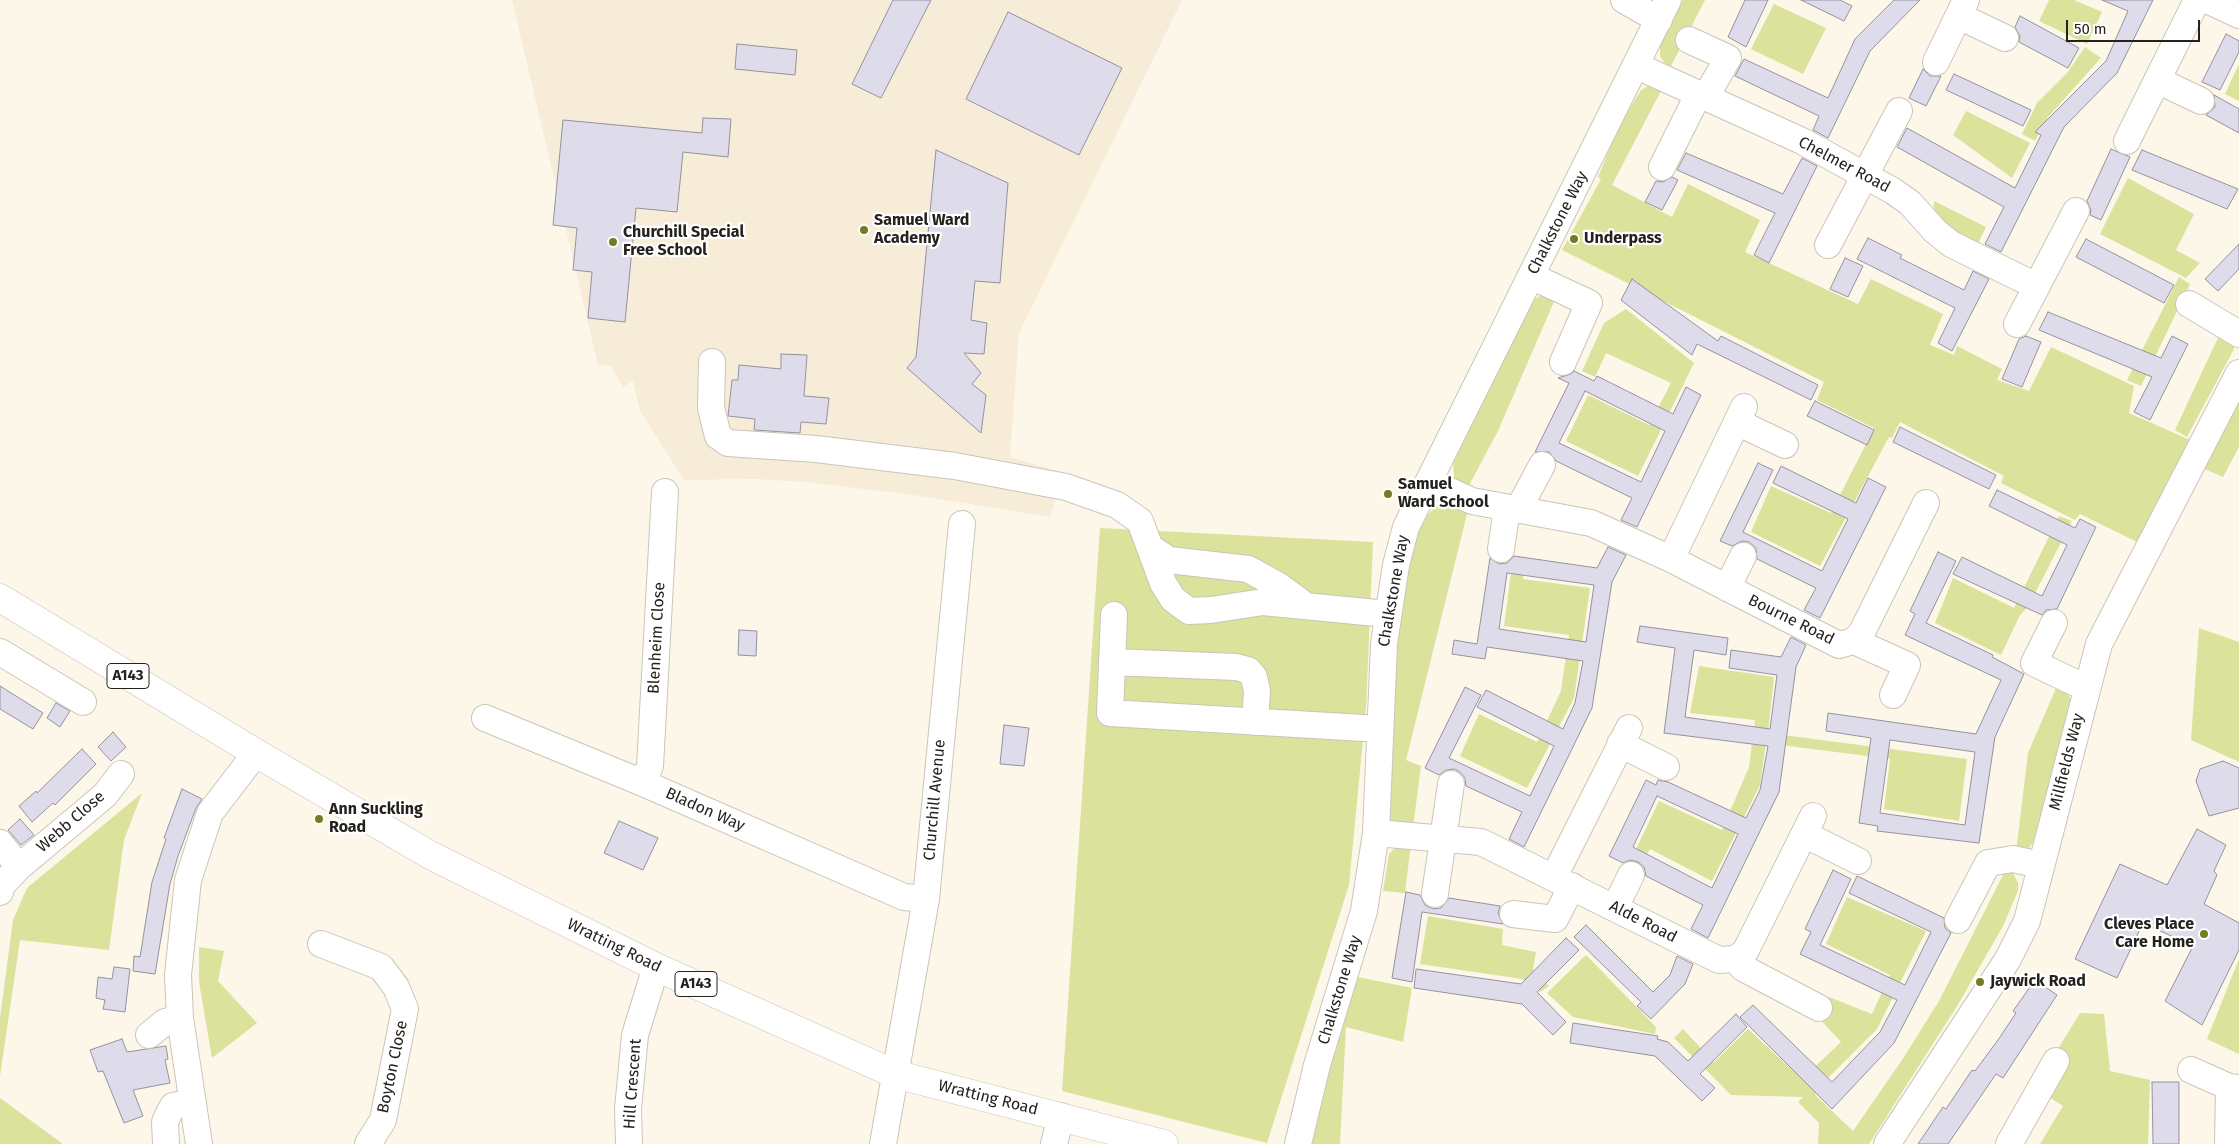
<!DOCTYPE html>
<style>
body{margin:0}
#map{position:relative;width:2239px;height:1144px;overflow:hidden;background:#fdf7ea;font-family:"Fira Sans",sans-serif}
canvas{display:block}
.scale{position:absolute;left:2066px;top:20px;width:134px;height:22px;box-sizing:border-box;border:2px solid #25221e;border-top:0;padding-left:6px;font-size:15px;line-height:18px;white-space:nowrap;color:#25221e;-webkit-text-stroke:4px #fff;paint-order:stroke}
</style>
<div id="map">
<canvas width="2239" height="1144"></canvas>
<div class="scale">50 m</div>
</div>
<script>
const ctx = document.querySelector('canvas').getContext('2d');
ctx.lineJoin = 'round';
function fillPath(path, color) { ctx.fillStyle = color; ctx.fill(path, 'evenodd'); }
const shape = rows => new Path2D(rows.map(r => 'M' + r).join(''));
function strokePath(path, color, width, dash) { ctx.strokeStyle = color; ctx.lineWidth = width; ctx.lineCap = dash ? 'butt' : 'round'; ctx.setLineDash(dash || []); ctx.stroke(path); }
function drawText(font, color, halo, rows, align = 'center') {
  ctx.font = font + ' "Fira Sans",sans-serif'; ctx.lineWidth = 4.5; ctx.setLineDash([]); ctx.textBaseline = 'middle'; ctx.strokeStyle = halo; ctx.fillStyle = color; for (const [text, x, y, turn = 0] of rows) {
    ctx.save(); ctx.translate(x, y); ctx.rotate((+turn || 0) * Math.PI / 180); ctx.textAlign = isNaN(turn) ? turn : align; if (halo) ctx.strokeText(text, 0, 0); ctx.fillText(text, 0, 0); ctx.restore();
  }
}
const built = shape([
 [512,0,1182,0,1019,333,1010,457,1064,473,1050,517,913,495,807,482,755,479,684,480,640,411,633,381,623,387,611,366,598,365]
]);
const green = shape([
 [1683,0,1705,0,1669,70,1660,56,1660,45],
 [2049,0,2074,0,2102,12,2087,44,2039,21],
 [1774,4,1826,28,1803,74,1751,49],
 [2085,47,2101,58,2048,117,2035,141,2022,134,2037,103,2067,73],
 [2239,64,2239,101,2225,94],
 [1652,84,1664,85,1612,185,1672,217,1688,184,1760,220,1745,252,1858,304,1871,279,1943,314,1930,345,1954,355,1957,346,2002,369,1997,380,2029,391,2051,347,2134,386,2129,413,2190,440,2139,543,2080,514,2075,520,2001,483,2004,476,1900,422,1892,438,1889,437,1820,566,1751,532,1771,486,1831,513,1874,428,1817,400,1824,382,1562,250,1601,179,1598,177,1618,128,1641,90],
 [1966,111,2030,143,2012,178,1953,135],
 [2128,178,2194,214,2176,250,2200,263,2186,278,2100,234],
 [1934,201,1986,227,1977,246,1933,218],
 [2179,277,2190,284,2141,386,2127,380],
 [1543,294,1556,297,1498,431,1466,491,1454,480,1453,459,1533,300],
 [1626,309,1694,363,1638,476,1566,441,1588,395,1649,425,1671,383,1606,353,1595,377,1582,371,1604,323],
 [2223,327,2231,336,2234,349,2187,437,2175,430],
 [2239,389,2239,447,2223,477,2200,467],
 [1436,506,1455,506,1468,510,1406,760,1421,766,1413,827,1395,823,1388,817,1397,605,1411,550,1424,519],
 [2059,516,2072,521,2028,607,2020,615,2001,655,1935,623,1953,578,2014,608],
 [1100,528,1373,542,1366,708,1349,885,1267,1143,1062,1091],
 [1513,558,1525,558,1523,579,1590,588,1574,698,1527,788,1460,756,1479,714,1537,742,1561,691,1569,635,1504,626],
 [2199,628,2239,642,2239,762,2191,740],
 [1699,666,1774,677,1768,733,1967,759,1959,821,1884,809,1890,759,1766,743,1760,785,1712,881,1650,849,1638,871,1629,864,1659,801,1722,830,1749,767,1755,720,1690,713],
 [2057,686,2065,690,2070,698,2070,703,2036,839,2027,850,2016,852,2028,753],
 [142,793,124,840,109,950,20,940,0,1076,0,1018,13,920,27,888],
 [1411,843,1405,893,1383,891,1389,854,1399,844],
 [2005,871,2013,873,2018,883,2018,891,2003,926,1959,1003,1869,1144,1818,1144,1819,1123,1798,1102,1803,1097,1731,1095,1674,1038,1683,1029,1714,1062,1748,1029,1802,1079,1841,1042,1818,1017,1829,997,1872,1014,1890,975,1826,944,1847,897,1926,931,1877,1029,1815,1091,1817,1093,1815,1095,1853,1131,1904,1057,1939,1001],
 [1428,916,1503,929,1502,945,1536,952,1533,969,1549,986,1540,992,1522,979,1420,964],
 [199,947,224,951,218,981,257,1023,212,1058,199,982],
 [1586,955,1656,1027,1655,1034,1573,1017,1547,993],
 [2239,959,2239,1054,2207,1039],
 [1358,977,1412,988,1403,1042,1346,1027,1340,1144,1308,1144,1355,978],
 [2080,1013,2104,1014,2110,1071,2150,1080,2148,1144,2040,1144,2063,1106,2042,1092,2056,1052],
 [0,1098,63,1144,0,1144]
]);
const building = shape([
 [893,0,931,0,881,98,852,84,893,0],
 [1745,0,1768,0,1746,47,1728,37,1745,0],
 [1801,0,1840,0,1852,6,1844,21,1801,0],
 [1894,0,1920,0,1870,51,1828,138,1813,130,1819,116,1735,76,1744,59,1828,98,1855,39,1894,0],
 [2102,0,2153,0,2117,73,2064,127,2001,252,1985,244,2004,207,1897,147,1907,128,2015,188,2041,135,2035,132,2106,61,2128,11,2102,0],
 [1008,12,1122,68,1079,155,966,99,1008,12],
 [2020,16,2079,48,2068,68,2019,42,2020,36,2015,27,2020,16],
 [2226,34,2239,41,2239,52,2220,90,2202,82,2226,34],
 [737,44,797,50,795,75,735,69,737,44],
 [1923,69,1930,76,1941,76,1926,106,1909,98,1923,69],
 [1954,74,2031,110,2023,126,1946,90,1954,74],
 [2214,95,2239,109,2239,133,2206,115,2215,107,2214,95],
 [703,118,731,119,728,157,683,152,677,212,636,208,625,322,588,318,592,272,573,270,577,228,553,225,563,120,702,133,703,118],
 [2111,149,2130,157,2101,220,2090,215,2091,210,2087,201,2111,149],
 [936,150,1008,183,1000,283,975,281,971,320,987,323,984,354,964,353,981,373,972,384,986,395,981,433,907,368,916,357,917,348,936,150],
 [2142,150,2238,189,2227,209,2132,170,2142,150],
 [1686,153,1783,194,1802,158,1817,166,1769,263,1754,255,1775,213,1677,170,1686,153],
 [1672,177,1678,180,1662,210,1645,202,1656,181,1663,182,1672,177],
 [1868,238,1902,255,1900,258,1964,290,1973,271,1989,279,1952,351,1938,343,1955,308,1857,259,1868,238],
 [2086,239,2174,285,2164,303,2076,257,2086,239],
 [2239,244,2239,269,2218,291,2205,279,2239,244],
 [1845,258,1863,266,1848,297,1830,289,1845,258],
 [1632,279,1718,341,1721,336,1818,385,1811,400,1697,344,1692,355,1621,300,1632,279],
 [2048,312,2161,358,2172,336,2188,344,2150,420,2134,412,2152,377,2039,330,2048,312],
 [2026,336,2041,342,2022,387,2002,379,2019,339,2026,336],
 [781,354,807,355,804,396,829,398,826,424,801,422,800,433,754,430,755,419,728,416,732,380,738,380,739,365,781,369,781,354],
 [1574,371,1594,381,1597,376,1673,414,1686,387,1701,395,1637,527,1621,520,1632,498,1556,461,1549,452,1535,452,1569,383,1558,378,1571,374,1574,371],
 [1585,391,1665,431,1641,482,1559,443,1585,391],
 [1815,401,1874,430,1867,445,1807,416,1815,401],
 [1900,427,1996,475,1989,489,1893,442,1900,427],
 [1758,463,1773,470,1743,532,1822,571,1848,519,1773,483,1781,466,1856,503,1868,478,1886,487,1820,618,1804,610,1816,588,1757,559,1756,548,1749,542,1742,541,1732,546,1720,541,1758,463],
 [1997,490,2075,528,2080,519,2096,527,2057,609,2046,610,2042,615,1953,574,1962,557,2042,596,2067,545,1989,506,1997,490],
 [1608,547,1626,555,1612,582,1592,708,1524,847,1509,839,1522,812,1466,786,1465,778,1460,772,1454,769,1446,770,1439,775,1425,768,1465,687,1481,695,1449,758,1530,796,1554,746,1477,707,1486,690,1563,729,1575,703,1583,661,1487,647,1485,659,1452,654,1454,640,1477,644,1490,558,1499,564,1507,563,1514,556,1597,568,1608,547],
 [1507,573,1594,585,1586,642,1499,629,1507,573],
 [1938,552,1956,561,1926,623,1993,655,1992,657,2024,674,1995,737,1979,843,1877,831,1878,826,1859,823,1871,738,1826,731,1828,713,1976,734,2001,680,1905,635,1915,614,1910,611,1938,552],
 [1890,740,1975,752,1965,825,1880,813,1890,740],
 [1640,626,1728,638,1726,655,1694,650,1685,717,1770,729,1777,675,1729,668,1731,650,1781,657,1791,637,1806,645,1796,667,1779,792,1708,938,1691,929,1703,905,1646,876,1644,867,1638,862,1630,860,1623,863,1609,856,1646,780,1656,785,1658,780,1668,782,1746,818,1760,790,1768,746,1664,733,1675,648,1637,642,1640,626],
 [1657,796,1738,834,1712,888,1633,847,1657,796],
 [739,630,757,631,756,656,738,655,739,630],
 [0,686,43,713,33,729,0,709,0,686],
 [56,703,70,711,60,727,47,718,56,703],
 [1004,725,1029,728,1024,766,1000,764,1004,725],
 [113,732,126,747,111,761,98,747,113,732],
 [82,749,96,764,55,805,53,803,32,822,19,806,36,791,37,793,82,749],
 [2223,761,2239,768,2239,808,2209,816,2196,781,2200,769,2223,761],
 [182,789,202,799,196,808,178,856,170,884,155,974,133,971,134,956,140,957,152,882,166,839,164,838,182,789],
 [20,819,34,835,21,845,8,830,20,819],
 [619,821,658,838,643,870,604,853,619,821],
 [2197,829,2226,845,2214,871,2217,875,2204,904,2239,923,2239,950,2202,1025,2165,1001,2193,946,2143,923,2117,978,2075,959,2120,864,2167,885,2197,829],
 [1833,870,1851,879,1820,945,1905,985,1931,932,1849,893,1857,876,1944,918,1945,928,1951,933,1894,1043,1832,1109,1740,1017,1753,1005,1832,1082,1880,1032,1897,1000,1800,954,1811,932,1805,929,1833,870],
 [1406,892,1420,895,1425,905,1433,909,1441,908,1449,898,1500,906,1498,913,1503,924,1422,912,1412,982,1392,978,1406,892],
 [1586,925,1653,992,1670,975,1677,956,1693,964,1685,984,1651,1019,1637,1006,1641,1002,1574,937,1586,925],
 [1566,938,1579,950,1537,992,1566,1022,1553,1035,1522,1004,1414,988,1416,969,1521,984,1566,938],
 [114,967,130,969,125,1012,103,1009,105,1000,96,998,98,977,112,979,114,967],
 [2035,980,2057,995,2003,1078,1996,1074,1948,1144,1918,1144,1943,1107,1946,1109,1972,1070,1975,1071,1998,1040,2016,1013,2013,1011,2035,980],
 [1736,1014,1747,1027,1700,1074,1715,1088,1702,1101,1655,1056,1570,1043,1573,1023,1658,1036,1657,1039,1668,1042,1688,1061,1736,1014],
 [122,1039,127,1052,166,1046,168,1059,165,1060,170,1083,133,1090,143,1116,124,1123,103,1071,98,1072,90,1050,122,1039],
 [2152,1082,2179,1082,2179,1144,2153,1144,2152,1082]
]);
const minor = shape([
 [1624,0,1659,20],
 [2207,0,2239,15],
 [1959,16,2005,38],
 [1689,40,1728,58,1705,98],
 [1936,62,1966,0],
 [1637,66,1802,141,1893,191,1910,203,1935,231,1951,244,2036,286],
 [2157,80,2201,101],
 [2127,141,2197,0],
 [1662,167,1698,95],
 [1828,245,1899,111],
 [1531,276,1589,303,1563,362],
 [2189,304,2239,334],
 [2017,324,2076,211],
 [712,362,711,408,718,436,728,443,816,449,955,466,1066,487,1117,505,1140,521,1163,583,1173,599,1189,611,1211,610,1263,602,1387,614],
 [1737,422,1785,445],
 [1430,482,1472,501,1591,523,1671,559,1839,645,1854,641,1862,632,1926,503],
 [1518,510,1542,465],
 [1151,548,1169,560,1248,569,1279,586,1306,606],
 [1501,549,1507,508],
 [1671,559,1744,407],
 [1727,588,1743,556],
 [1114,615,1110,713,1380,729],
 [2054,623,2034,663,2086,688],
 [1854,641,1907,665,1893,695],
 [0,652,83,702],
 [1112,662,1236,667,1248,670,1254,677,1257,691,1255,722],
 [485,718,643,783,904,897,926,899],
 [1620,744,1666,767],
 [643,783,650,766,665,492],
 [1376,833,1481,842,1719,960,1735,959,1743,968,1819,1008],
 [1804,834,1858,861],
 [0,843,19,867],
 [1554,877,1629,728],
 [0,892,2,885,19,867,105,795,121,774],
 [1435,894,1451,784],
 [1615,908,1631,875],
 [1513,914,1555,919,1572,886],
 [1958,920,1988,863,2013,859,2040,865],
 [321,944,381,967,396,987,405,1009,383,1120,368,1144],
 [1735,959,1745,952,1813,816],
 [149,1035,165,1022,180,1018],
 [2191,1070,2229,1087,2239,1088],
 [166,1144,165,1122,169,1113,173,1106,193,1102],
 [199,1144,180,1018,178,975,188,880,210,813,256,753],
 [629,1144,628,1109,635,1035,656,967],
 [883,1144,926,899,962,524],
 [1054,1144,1061,1116],
 [1298,1144,1317,1065,1364,911,1376,833,1384,644,1396,565,1406,527,1668,0],
 [1887,1144,2008,959,2027,921,2099,644,2239,373],
 [2009,1144,2056,1061],
 [2228,1144,2229,1087]
]);
const major = shape([
 [0,598,256,753,430,855,656,967,895,1074,1164,1144]
]);
const markers = [
 [864,230,5,"#757b25"],
 [1574,239,5,"#757b25"],
 [613,242,5,"#757b25"],
 [1388,494,5,"#757b25"],
 [319,819,5,"#757b25"],
 [2204,934,5,"#757b25"],
 [1980,982,5,"#757b25"]
];
const shields = [
 [128,676,42],
 [696,984,42]
];
const shieldNames = [
 ["A143",128,676],
 ["A143",696,984]
];
const streetNames = [
 ["Chelmer Road",1844,165,28],
 ["Chalkstone Way",1558,223,-63],
 ["Chalkstone Way",1394,591,-80],
 ["Bourne Road",1791,620,26],
 ["Blenheim Close",657,638,-87],
 ["Millfields Way",2067,762,-76],
 ["Churchill Avenue",935,800,-85],
 ["Bladon Way",705,810,24],
 ["Webb Close",71,822,-41],
 ["Alde Road",1643,922,27],
 ["Wratting Road",614,946,26],
 ["Chalkstone Way",1340,990,-73],
 ["Boyton Close",393,1067,-78],
 ["Hill Crescent",633,1084,-86],
 ["Wratting Road",988,1098,14]
];
const poiNames = [
 ["Samuel Ward",874,221],
 ["Academy",874,239],
 ["Churchill Special",623,233],
 ["Free School",623,251],
 ["Underpass",1584,239],
 ["Samuel",1398,485],
 ["Ward School",1398,503],
 ["Ann Suckling",329,810],
 ["Road",329,828],
 ["Cleves Place",2194,925,"right"],
 ["Care Home",2194,943,"right"],
 ["Jaywick Road",1990,982]
];
fillPath(built, '#f6ecd8');
fillPath(green, '#dae29b');
fillPath(building, '#dedcea');
strokePath(building, '#95929f', 1);
strokePath(minor, '#cbc5b8', 28);
strokePath(major, '#cbc5b8', 29);
strokePath(minor, '#fff', 26);
strokePath(major, '#fff', 28);
for (const [x, y, r, color] of markers) { const dot = new Path2D(); dot.arc(x, y, r, 0, 2 * Math.PI); ctx.fillStyle = color; ctx.fill(dot); strokePath(dot, '#fff', 2); }
for (const [x, y, w] of shields) { const box = new Path2D(); box.roundRect(x - w / 2, y - 12.5, w, 25, 4); ctx.fillStyle = '#fff'; ctx.fill(box); strokePath(box, '#25221e', 1); }
drawText('bold 15px', '#25221e', null, shieldNames);
drawText('16px', '#25221e', '#fff', streetNames);
drawText('bold 16px', '#25221e', '#fff', poiNames, 'left');
</script>
